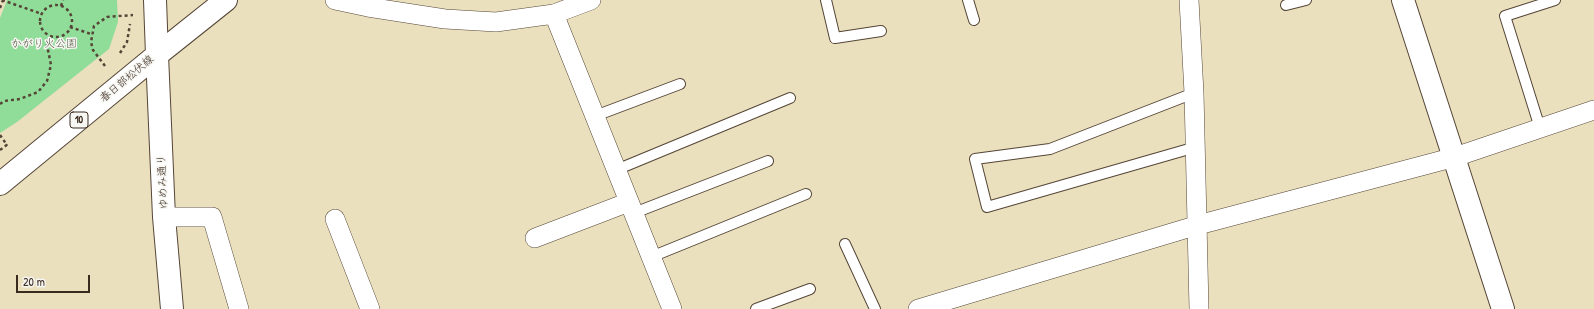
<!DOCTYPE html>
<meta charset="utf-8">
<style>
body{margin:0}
#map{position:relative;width:1594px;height:309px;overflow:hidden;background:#eae0be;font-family:"Patrick Hand",sans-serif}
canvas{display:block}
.scale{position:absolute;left:16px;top:275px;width:74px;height:18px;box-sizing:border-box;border:2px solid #3b2a1e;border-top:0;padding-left:5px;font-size:12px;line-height:14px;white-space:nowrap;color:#3b2a1e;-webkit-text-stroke:3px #f6f6f2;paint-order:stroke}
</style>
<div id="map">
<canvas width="1594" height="309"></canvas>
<div class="scale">20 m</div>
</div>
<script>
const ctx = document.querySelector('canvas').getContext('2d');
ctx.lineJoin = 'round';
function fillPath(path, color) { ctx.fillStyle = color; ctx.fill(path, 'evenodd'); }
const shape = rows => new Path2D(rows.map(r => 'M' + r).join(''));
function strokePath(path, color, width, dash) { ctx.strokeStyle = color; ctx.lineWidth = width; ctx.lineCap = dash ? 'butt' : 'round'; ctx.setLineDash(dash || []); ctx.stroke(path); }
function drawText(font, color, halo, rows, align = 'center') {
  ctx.font = font + ' "Patrick Hand","Klee One",sans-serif'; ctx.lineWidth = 3; ctx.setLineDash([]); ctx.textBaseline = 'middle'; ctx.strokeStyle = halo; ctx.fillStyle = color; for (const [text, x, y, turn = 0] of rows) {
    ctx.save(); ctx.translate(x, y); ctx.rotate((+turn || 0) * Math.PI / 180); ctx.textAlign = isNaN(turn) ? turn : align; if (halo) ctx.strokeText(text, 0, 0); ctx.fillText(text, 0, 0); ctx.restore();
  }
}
const green = shape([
 [7,0,117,0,118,22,109,49,17,122,0,133,0,18]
]);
const path = shape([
 [2,0,42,14],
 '40 21a16 16 0 1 1 32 0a16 16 0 1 1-32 0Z',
 [61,6,63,0],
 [0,8,3,0],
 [70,27,91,34],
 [120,53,127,42,130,24],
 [105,66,93,50,91,42,94,26,107,17,133,15],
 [0,104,4,101,20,99,38,92,47,81,51,65,47,45,50,36],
 [0,135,7,145],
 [0,150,8,144]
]);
const lane = shape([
 [826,0,835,38,881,31],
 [968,0,974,20],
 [1286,5,1306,0],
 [1194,93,1050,149,975,159,987,207,1196,147],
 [595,116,680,84],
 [1540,128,1505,16,1555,0],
 [616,170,790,98],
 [634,213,768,161],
 [845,244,875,309],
 [651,257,806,194],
 [756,309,810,289]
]);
const street = shape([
 [335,0,368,7,445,19,496,22,554,14,591,0],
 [1189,0,1194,93,1199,309],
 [554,14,672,309],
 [164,217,212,217,239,309],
 [335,219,370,309],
 [535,238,629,202],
 [918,309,1198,225,1455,157,1594,110]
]);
const secondary = shape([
 [1403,0,1503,309],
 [172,309,164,217,157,55,226,0]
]);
const primary = shape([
 [0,184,157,55,155,0]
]);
const shields = [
 [79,120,18]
];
const shieldNames = [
 ["10",79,120]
];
const parkNames = [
 ["かがり火公園",44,44]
];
const streetNames = [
 ["春日部松伏線",127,79,-40],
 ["ゆめみ通り",163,182,-93]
];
fillPath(green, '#90dc99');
strokePath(lane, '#554536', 12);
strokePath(street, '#554536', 20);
strokePath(secondary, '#554536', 24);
strokePath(primary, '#554536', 24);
strokePath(path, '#554536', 2.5, [3, 3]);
strokePath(lane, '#fff', 10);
strokePath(street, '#fff', 19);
strokePath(secondary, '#fff', 22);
strokePath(primary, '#fff', 22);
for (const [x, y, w] of shields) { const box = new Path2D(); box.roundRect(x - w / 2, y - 8, w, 16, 3); ctx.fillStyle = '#f6f6f2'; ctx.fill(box); strokePath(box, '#3b2a1e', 1); }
drawText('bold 10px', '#3b2a1e', null, shieldNames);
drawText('11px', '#50563d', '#f6f6f2', parkNames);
drawText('11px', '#3b2a1e', '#f6f6f2', streetNames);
</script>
